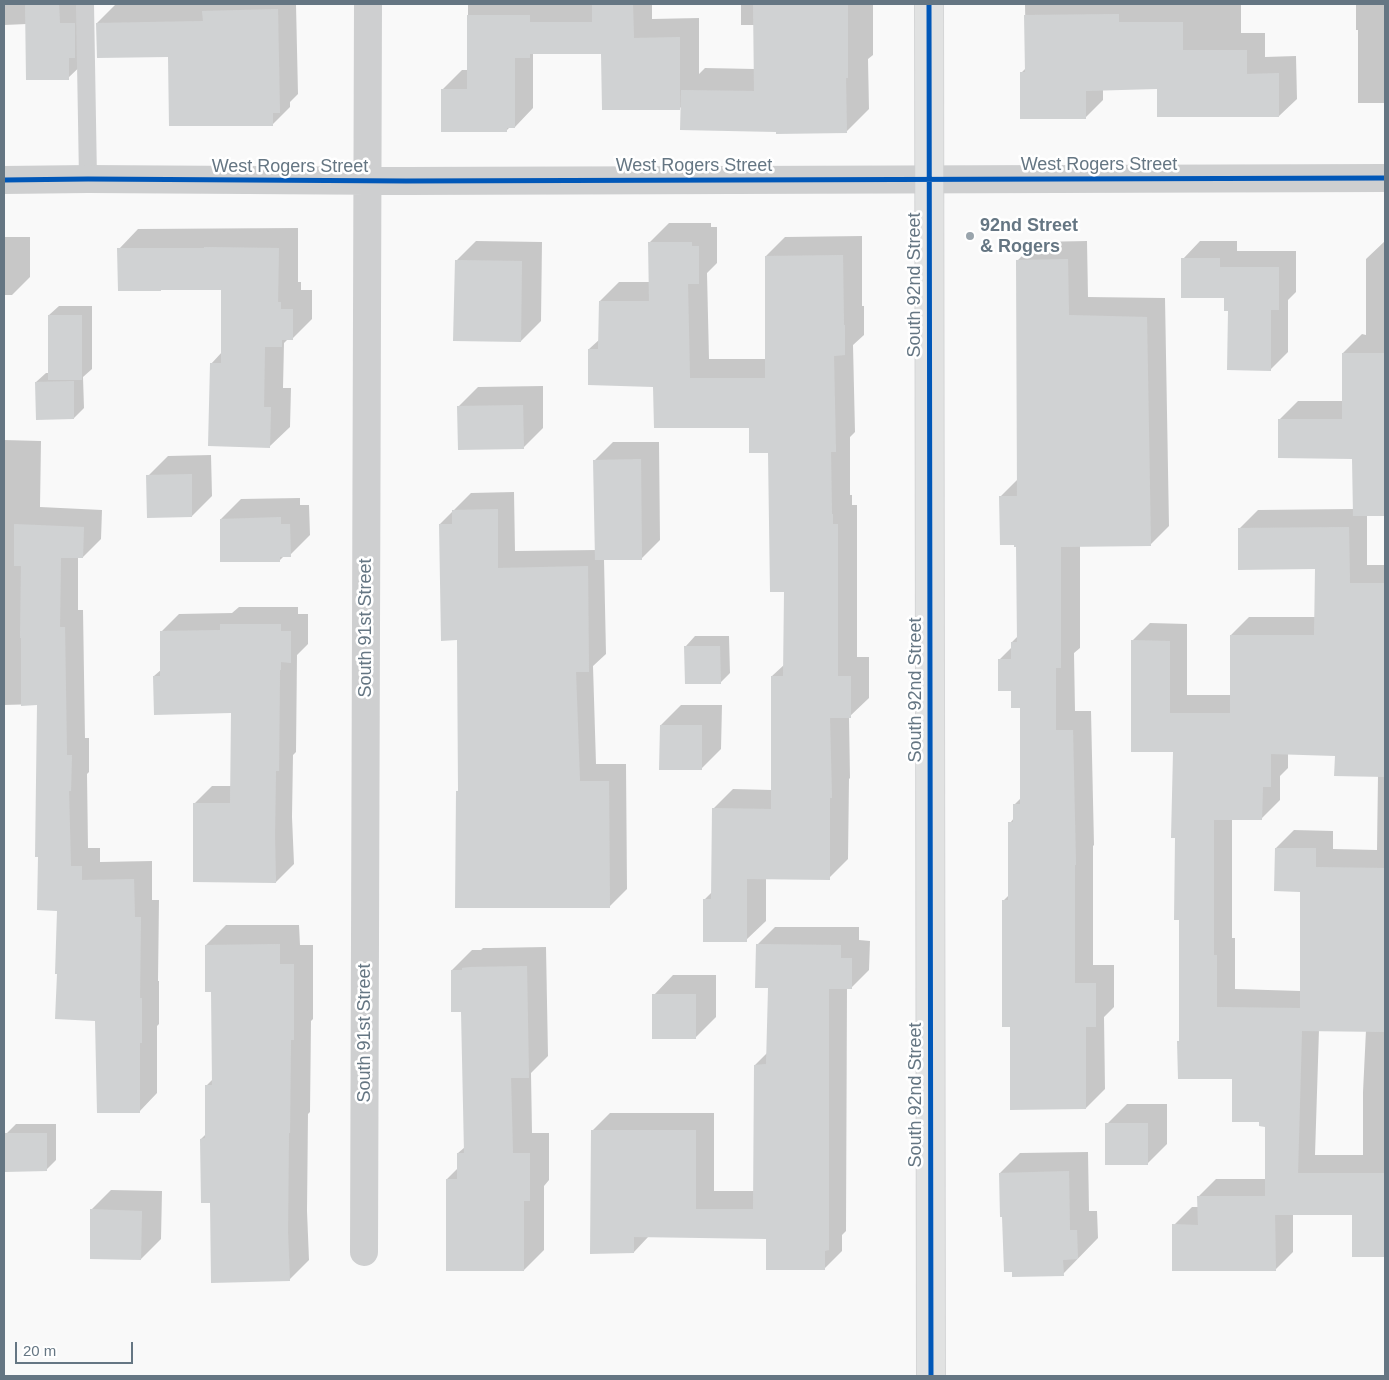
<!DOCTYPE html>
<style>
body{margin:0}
#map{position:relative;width:1389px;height:1380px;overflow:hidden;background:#f9f9f9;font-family:Arial,sans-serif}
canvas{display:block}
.frame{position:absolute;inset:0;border:5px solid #657683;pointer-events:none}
.scale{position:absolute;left:15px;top:1342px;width:118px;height:22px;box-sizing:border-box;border:2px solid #657683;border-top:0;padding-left:6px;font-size:15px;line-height:18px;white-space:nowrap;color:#657683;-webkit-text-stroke:4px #fff;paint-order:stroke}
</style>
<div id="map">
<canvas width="1389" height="1380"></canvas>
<div class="frame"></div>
<div class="scale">20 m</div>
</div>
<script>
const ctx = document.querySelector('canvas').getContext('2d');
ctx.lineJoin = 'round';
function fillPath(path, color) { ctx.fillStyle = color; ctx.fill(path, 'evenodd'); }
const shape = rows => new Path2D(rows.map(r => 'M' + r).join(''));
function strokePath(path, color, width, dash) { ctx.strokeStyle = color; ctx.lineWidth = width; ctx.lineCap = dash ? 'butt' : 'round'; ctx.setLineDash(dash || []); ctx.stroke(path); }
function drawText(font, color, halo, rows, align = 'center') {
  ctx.font = font + ' Arial,sans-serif'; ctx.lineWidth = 5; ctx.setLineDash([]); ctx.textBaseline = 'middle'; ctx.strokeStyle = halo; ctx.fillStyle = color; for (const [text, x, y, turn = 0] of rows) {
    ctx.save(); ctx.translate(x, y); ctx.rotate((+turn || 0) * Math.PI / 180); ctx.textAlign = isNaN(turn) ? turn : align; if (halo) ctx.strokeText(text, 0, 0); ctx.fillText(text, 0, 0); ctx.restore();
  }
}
const shadow = shape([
 [4,4,82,4,88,59,68,78,27,24,4,25],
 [133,4,296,4,298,94,290,102,290,107,272,125,169,55,97,23,115,5,133,5],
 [468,4,652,4,652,19,699,18,699,74,705,68,755,69,755,25,741,25,741,4,873,4,873,55,868,59,869,109,846,132,777,131,682,106,680,108,602,53,533,53,533,108,515,127,510,127,506,131,443,89,462,70,468,70],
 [1025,4,1136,4,1136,5,1241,4,1241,33,1265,33,1265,57,1296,56,1297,99,1279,116,1158,88,1103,90,1103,100,1085,118,1021,73,1026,68],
 [1356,4,1385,4,1385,103,1358,103,1358,30,1356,30],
 [669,223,711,223,711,227,717,227,717,263,707,273,709,359,767,359,766,256,785,237,862,236,862,306,864,306,864,335,853,345,855,432,850,437,850,495,852,495,852,505,857,505,857,657,869,657,869,698,849,717,850,778,849,779,848,859,829,878,766,878,766,921,746,940,704,900,713,891,714,808,733,789,772,790,772,676,785,664,785,591,770,452,750,426,655,386,589,349,600,339,600,301,619,282,650,282,650,242],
 [298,228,298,282,301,282,301,290,312,290,312,319,292,339,288,339,284,343,283,388,291,388,290,427,270,446,211,364,222,352,222,289,119,249,138,229],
 [4,237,30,237,30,277,12,295,4,295],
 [476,241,542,242,541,321,521,341,456,261],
 [1087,241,1088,297,1165,298,1169,526,1150,545,1080,546,1080,648,1074,653,1075,711,1091,711,1094,845,1093,846,1093,965,1114,965,1114,1007,1104,1017,1105,1089,1086,1108,1011,1026,1003,901,1010,894,1010,823,1014,818,1014,805,1022,797,1022,707,1012,689,999,660,1012,647,1012,642,1018,636,1018,546,1001,496,1018,479,1017,261,1036,242],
 [1200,241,1237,241,1237,251,1296,251,1296,292,1288,300,1288,352,1270,370,1229,310,1226,297,1183,259],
 [1385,241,1385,514,1367,515,1367,565,1385,565,1385,1256,1353,1256,1353,1214,1293,1214,1293,1252,1275,1270,1174,1225,1192,1207,1199,1207,1198,1197,1216,1179,1266,1179,1266,1125,1261,1121,1233,1078,1180,1040,1180,919,1176,837,1175,751,1132,641,1150,623,1187,624,1187,695,1231,695,1231,635,1249,617,1316,617,1316,568,1240,528,1258,510,1354,509,1353,457,1279,420,1298,401,1343,401,1343,353,1362,334,1366,335,1366,259],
 [1288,753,1336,755,1378,775,1377,850,1333,849,1333,831,1294,830,1276,848,1301,891,1301,991,1235,989,1235,938,1232,938,1232,818,1262,818,1280,800,1280,776,1288,768],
 [1319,1030,1366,1030,1363,1092,1363,1155,1315,1155],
 [59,306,92,306,92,369,83,377,84,408,74,418,36,382,46,373,49,373,49,315],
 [543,386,543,428,523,448,458,407,478,387],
 [4,440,41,441,40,507,102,510,101,539,83,557,78,557,78,610,83,610,85,738,89,738,89,772,87,774,88,848,100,848,100,862,152,861,152,900,159,900,158,981,159,981,159,1024,157,1026,157,1093,139,1112,96,1020,58,973,58,910,38,704,4,705],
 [613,442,659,442,660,540,641,559,604,559,606,654,593,666,596,764,626,764,627,889,610,906,457,792,459,789,459,639,440,524,471,493,514,492,515,551,596,550,594,461],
 [211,455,212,496,192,516,148,476,168,456],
 [300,498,300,505,309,505,310,535,290,555,285,555,280,560,221,519,241,499],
 [239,607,298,607,298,614,308,614,308,644,297,655,296,752,293,755,292,817,294,864,276,882,194,881,194,804,212,786,231,786,232,712,154,676,162,669,161,632,179,614,232,613],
 [695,636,729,636,730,673,720,683,686,646],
 [681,705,722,705,721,749,701,769,661,725],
 [226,925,299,925,300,945,313,945,313,1019,311,1021,310,1112,308,1114,307,1211,309,1260,289,1280,211,1201,201,1139,206,1134,206,1086,213,1079,212,990,206,945],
 [775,927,859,927,859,940,870,941,869,970,851,988,847,988,846,1231,842,1235,842,1251,824,1269,767,1238,649,1236,634,1252,592,1131,610,1113,714,1113,714,1191,754,1191,755,1065,767,1053,769,987,757,945],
 [546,947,548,1056,531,1073,532,1133,549,1133,549,1180,544,1186,544,1250,524,1270,447,1179,458,1168,458,1153,465,1147,462,1011,452,970,472,950,481,950,483,948,490,948],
 [673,975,716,975,716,1017,696,1037,654,995],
 [1127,1104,1167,1104,1167,1144,1147,1164,1107,1124],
 [16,1124,56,1124,56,1160,46,1170,6,1134],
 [1088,1152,1089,1211,1097,1211,1098,1238,1063,1274,1000,1173,1020,1153],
 [111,1190,162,1191,161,1239,141,1259,91,1210]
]);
const building = shape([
 [25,4,59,4,60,23,75,23,75,58,69,58,69,80,26,80],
 [633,4,634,38,680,37,680,110,602,110,601,54,530,54,530,58,515,58,515,128,507,128,507,132,441,132,441,89,467,89,467,15,530,15,530,22,592,22,592,5],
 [753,4,848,4,848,78,846,78,847,133,776,134,776,132,680,130,681,90,754,91],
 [278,9,280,113,273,113,273,126,169,126,168,57,97,58,96,23,203,21,202,11],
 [1119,14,1119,22,1183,22,1183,50,1247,50,1247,74,1279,73,1279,117,1157,117,1157,89,1086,91,1086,119,1020,119,1020,72,1025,72,1024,15],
 [648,242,692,242,692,246,699,246,699,284,688,284,690,378,765,378,765,256,843,255,844,325,845,325,845,355,834,356,836,452,831,452,832,514,833,514,833,524,838,524,838,676,851,676,851,718,830,718,832,798,830,798,830,880,747,879,747,942,703,942,703,899,711,899,712,808,771,809,771,676,783,676,784,592,770,592,768,453,749,453,749,428,654,428,653,387,588,385,588,349,598,349,599,301,649,301],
 [204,247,279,248,278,302,281,302,281,309,293,309,293,340,282,340,282,347,265,347,264,407,271,407,270,448,208,446,210,363,221,363,221,290,161,290,161,291,118,291,117,248,204,248],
 [1181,258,1220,258,1220,267,1279,267,1279,310,1271,310,1271,371,1227,370,1228,311,1224,311,1224,298,1181,298],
 [1068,259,1069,315,1147,317,1151,546,1061,547,1061,668,1056,668,1056,730,1073,730,1076,865,1075,865,1075,983,1096,983,1096,1027,1086,1027,1086,1109,1010,1110,1010,1027,1002,1027,1002,900,1008,900,1008,822,1013,822,1013,804,1020,804,1020,708,1011,708,1011,691,998,691,998,659,1011,659,1011,642,1017,642,1016,547,1014,547,1014,545,1000,545,999,496,1017,496,1016,260],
 [455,260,522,261,521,342,453,341],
 [48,315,82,315,82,380,48,380],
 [1342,353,1385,353,1385,516,1353,516,1352,459,1278,458,1278,419,1342,419],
 [74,381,74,419,36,420,35,382],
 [523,405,524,449,458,450,457,406],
 [641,459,642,560,595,560,593,460],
 [192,474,192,517,147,518,146,475],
 [498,509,498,568,588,566,589,672,576,672,580,781,609,781,610,908,455,908,456,791,458,791,457,640,441,641,439,524,452,524,452,510],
 [281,517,281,524,290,524,291,557,280,557,280,562,220,562,220,519],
 [14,524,84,527,83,558,61,558,60,627,65,627,67,755,72,755,71,791,69,791,71,866,82,866,82,880,134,879,135,917,141,917,140,998,142,998,142,1043,140,1043,140,1113,97,1113,95,1021,55,1019,57,974,55,974,57,911,37,910,38,857,35,857,37,705,21,706,21,638,20,638,21,566,14,566],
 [1349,527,1350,583,1385,583,1385,777,1334,776,1335,756,1271,754,1271,787,1263,787,1262,820,1214,820,1214,955,1217,955,1217,1007,1300,1008,1300,892,1274,891,1275,848,1316,848,1316,867,1385,868,1385,1032,1302,1031,1298,1173,1385,1173,1385,1257,1352,1257,1352,1215,1275,1215,1276,1271,1172,1271,1172,1224,1198,1225,1197,1196,1265,1196,1265,1127,1259,1126,1259,1122,1232,1122,1232,1079,1178,1079,1177,1041,1179,1041,1179,920,1174,920,1175,838,1171,838,1173,752,1131,752,1131,640,1170,641,1170,713,1230,713,1230,635,1314,635,1315,569,1238,570,1238,528],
 [220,624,281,624,281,631,291,631,291,663,281,662,281,670,280,670,279,771,276,771,275,835,276,883,193,882,193,803,230,803,231,713,154,715,153,676,160,676,160,631,220,630],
 [684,646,720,646,721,684,685,684],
 [660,725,702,725,702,770,659,770],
 [280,944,280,964,294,964,294,1040,291,1040,290,1133,289,1133,288,1232,290,1281,211,1283,210,1203,201,1203,200,1139,205,1138,205,1085,212,1085,211,992,205,992,205,945],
 [756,944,841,945,841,958,852,958,852,989,829,989,829,1250,825,1251,825,1270,766,1270,766,1239,634,1237,634,1253,590,1254,591,1130,696,1130,696,1209,753,1209,754,1065,766,1064,768,988,755,988],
 [527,966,529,1078,511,1078,513,1153,530,1153,530,1201,524,1201,524,1271,446,1271,446,1179,457,1179,457,1153,464,1153,461,1012,451,1012,451,970,462,970,462,968,470,967],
 [652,994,696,994,696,1039,652,1039],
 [1105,1123,1148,1123,1148,1165,1105,1165],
 [5,1133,47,1133,47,1171,5,1172],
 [1069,1171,1070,1230,1077,1230,1078,1259,1063,1260,1064,1276,1012,1277,1012,1272,1004,1272,1002,1217,1000,1217,999,1173],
 [90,1209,142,1211,141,1260,90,1259]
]);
const lane = shape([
 [85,4,88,179]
]);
const street = shape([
 [4,180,88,179,406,181,1385,178],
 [364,1252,368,4]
]);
const secondary = shape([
 [929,4,931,1376]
]);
const cycleway = shape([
 [929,4,931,1376],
 [4,180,88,179,406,181,1385,178]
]);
const markers = [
 [970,236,5,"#99a4ac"]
];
const streetNames = [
 ["West Rogers Street",1099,165],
 ["West Rogers Street",694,166],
 ["West Rogers Street",290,167],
 ["South 92nd Street",915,285,-90],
 ["South 91st Street",366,628,-90],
 ["South 92nd Street",916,690,-90],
 ["South 91st Street",365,1033,-90],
 ["South 92nd Street",916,1095,-90]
];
const poiNames = [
 ["92nd Street",980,226],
 ["& Rogers",980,247]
];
fillPath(shadow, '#0003');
fillPath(building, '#d0d2d3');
strokePath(secondary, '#d5d6d7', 30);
strokePath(lane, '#cecfd0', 18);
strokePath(street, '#cecfd0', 28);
strokePath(secondary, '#e1e2e2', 28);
strokePath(cycleway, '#0057b8', 5);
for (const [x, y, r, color] of markers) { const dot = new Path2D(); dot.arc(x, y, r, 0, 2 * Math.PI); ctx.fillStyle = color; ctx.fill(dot); strokePath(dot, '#fff', 2); }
drawText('18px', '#657683', '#fff', streetNames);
drawText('bold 18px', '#657683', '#fff', poiNames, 'left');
</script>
